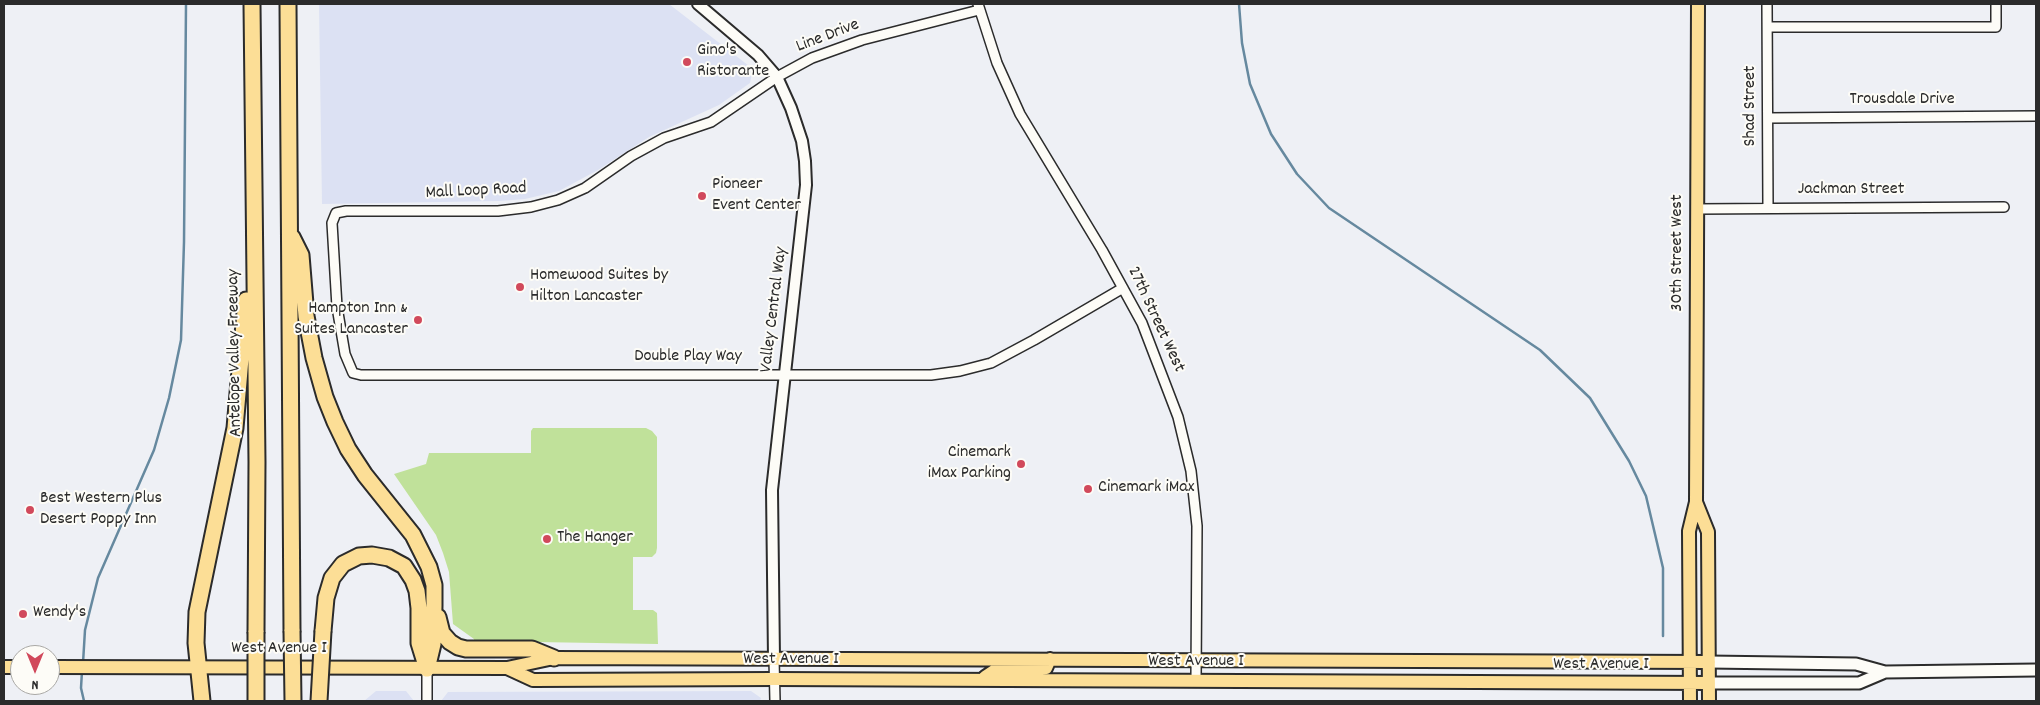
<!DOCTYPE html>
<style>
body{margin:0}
#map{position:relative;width:2040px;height:705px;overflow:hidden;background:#eef0f5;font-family:Dekko,sans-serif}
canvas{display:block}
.frame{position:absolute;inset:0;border:5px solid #2b2b2b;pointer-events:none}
.north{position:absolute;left:10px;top:645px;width:50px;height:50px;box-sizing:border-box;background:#fdfcf7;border:1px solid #a9a8a5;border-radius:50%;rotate:180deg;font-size:14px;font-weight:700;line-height:20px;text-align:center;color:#2b2b2b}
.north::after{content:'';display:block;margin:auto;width:18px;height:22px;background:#d1495b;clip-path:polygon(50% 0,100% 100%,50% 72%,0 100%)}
</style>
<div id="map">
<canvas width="2040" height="705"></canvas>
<div class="frame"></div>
<div class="north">N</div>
</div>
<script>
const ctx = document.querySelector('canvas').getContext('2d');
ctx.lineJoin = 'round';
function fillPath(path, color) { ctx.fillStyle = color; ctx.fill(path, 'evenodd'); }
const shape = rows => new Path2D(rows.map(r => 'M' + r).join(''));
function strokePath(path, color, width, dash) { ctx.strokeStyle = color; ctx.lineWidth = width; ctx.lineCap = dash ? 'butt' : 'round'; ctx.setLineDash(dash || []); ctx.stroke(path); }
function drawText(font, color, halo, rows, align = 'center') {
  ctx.font = font + ' Dekko,sans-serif'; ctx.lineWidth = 4; ctx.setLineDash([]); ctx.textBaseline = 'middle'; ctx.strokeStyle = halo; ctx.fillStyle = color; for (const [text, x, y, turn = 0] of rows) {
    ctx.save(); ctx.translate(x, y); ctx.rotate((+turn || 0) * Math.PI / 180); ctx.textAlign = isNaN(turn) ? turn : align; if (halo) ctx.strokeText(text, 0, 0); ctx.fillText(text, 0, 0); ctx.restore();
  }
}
const built = shape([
 [319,4,669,4,753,69,750,83,719,105,649,137,598,170,559,191,525,199,499,201,322,204],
 [376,691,406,691,414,701,364,701],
 [751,691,761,698,760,701,441,701,448,692]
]);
const green = shape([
 [533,428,646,428,652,431,657,437,657,548,656,553,652,557,633,557,633,610,653,610,657,613,658,644,474,641,474,639,453,624,449,572,443,553,436,535,394,474,426,464,429,453,531,453,531,431]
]);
const stream = shape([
 [1239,4,1242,43,1250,84,1271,134,1297,174,1329,208,1540,350,1590,398,1629,461,1646,496,1663,568,1663,636],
 [83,663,85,630,98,578,154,450,169,398,181,340,184,242,186,4],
 [82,671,81,688,84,701]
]);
const minor = shape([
 [978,4,997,63,1020,114,1102,250,1142,323,1178,417,1191,471,1197,526,1196,680],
 [1767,4,1768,208],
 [979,10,862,40,812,58,777,77,711,122,664,138,631,156,585,188,558,200,531,207,498,211,346,211,336,213,332,223,337,307,345,354,353,373,361,375,931,375,960,371,991,363,1034,340,1123,288],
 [1768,27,1996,27,1996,4],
 [1768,118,2036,116],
 [1697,209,2004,207],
 [774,659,775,701],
 [427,669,427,701]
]);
const tertiary = shape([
 [698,4,758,55,777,77,791,108,802,141,805,161,806,185,772,490,774,659]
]);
const secondary = shape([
 [1709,662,1856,664,1885,672,2036,670],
 [1709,683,1859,683,1885,672]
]);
const primary = shape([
 [1696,502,1708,532,1709,701],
 [4,667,20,667],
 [50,667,507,668,554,658,1709,662],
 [507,668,533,680,774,679,1709,683],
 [985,677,994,671,1046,668,1050,659],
 [1690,701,1689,531,1696,502,1698,4]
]);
const motorway = shape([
 [252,4,257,462,256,632],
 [288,4,292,631],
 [292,237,301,255,306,316,314,358,325,397,335,422,348,449,365,475,413,535,429,567,434,585,434,606,433,644,427,669],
 [438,617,442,633,450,642,458,647,466,649,532,649,554,658],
 [323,631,326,598,332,578,343,564,359,556,372,555,389,558,404,566,413,580,417,591,419,608,419,643,427,669],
 [202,701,196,643,197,612,235,428,246,300]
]);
const motorwayBridge = shape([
 [292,631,293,701],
 [256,701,256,632],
 [319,701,323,631]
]);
const markers = [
 [687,62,5,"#d1495b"],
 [702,196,5,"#d1495b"],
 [520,287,5,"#d1495b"],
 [418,320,5,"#d1495b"],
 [1021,464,5,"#d1495b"],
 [1088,489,5,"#d1495b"],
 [30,510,5,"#d1495b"],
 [547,539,5,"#d1495b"],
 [23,614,5,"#d1495b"]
];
const streetNames = [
 ["Line Drive",828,37,-21],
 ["Trousdale Drive",1902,101],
 ["Shad Street",1752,106,-90],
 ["Jackman Street",1851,191],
 ["Mall Loop Road",476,192,-3],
 ["30th Street West",1679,253,-90],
 ["Valley Central Way",775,310,-83],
 ["27th Street West",1155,320,65],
 ["Antelope Valley Freeway",236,353,-91],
 ["Double Play Way",688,358],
 ["West Avenue I",279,650],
 ["West Avenue I",791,661],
 ["West Avenue I",1196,663],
 ["West Avenue I",1601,666]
];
const poiNames = [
 ["Gino's",697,52],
 ["Ristorante",697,73],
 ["Pioneer",712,186],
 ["Event Center",712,207],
 ["Homewood Suites by",530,277],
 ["Hilton Lancaster",530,298],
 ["Hampton Inn &",408,310,"right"],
 ["Suites Lancaster",408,331,"right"],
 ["Cinemark",1011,454,"right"],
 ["iMax Parking",1011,475,"right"],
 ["Cinemark iMax",1098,489],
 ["Best Western Plus",40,500],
 ["Desert Poppy Inn",40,521],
 ["The Hanger",557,539],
 ["Wendy's",33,614]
];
fillPath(built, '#dce1f3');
fillPath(green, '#c0e19a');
strokePath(stream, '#66899f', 2.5);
strokePath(minor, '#2b2b2b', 12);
strokePath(tertiary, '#2b2b2b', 14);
strokePath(secondary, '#2b2b2b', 15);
strokePath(primary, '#2b2b2b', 16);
strokePath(motorway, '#2b2b2b', 19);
strokePath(minor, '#fdfcf7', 9);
strokePath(tertiary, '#fdfcf7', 10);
strokePath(secondary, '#fdfcf7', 11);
strokePath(primary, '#fcde96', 12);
strokePath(motorway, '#fcde96', 15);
strokePath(motorwayBridge, '#2b2b2b', 19, []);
strokePath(motorwayBridge, '#fcde96', 15);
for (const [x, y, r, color] of markers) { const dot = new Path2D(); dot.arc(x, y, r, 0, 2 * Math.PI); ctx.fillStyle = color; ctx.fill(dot); strokePath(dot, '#fdfcf7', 2); }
drawText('18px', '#2b2b2b', '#fdfcf7', streetNames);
drawText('18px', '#2b2b2b', '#fdfcf7', poiNames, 'left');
</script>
